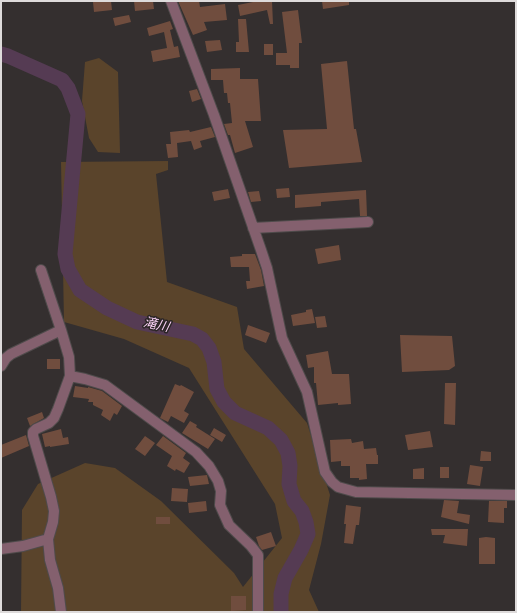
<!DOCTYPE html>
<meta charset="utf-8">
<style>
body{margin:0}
#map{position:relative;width:517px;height:613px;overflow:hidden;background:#342f2f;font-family:"Source Sans 3",sans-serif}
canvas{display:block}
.frame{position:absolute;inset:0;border:2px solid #dedbdb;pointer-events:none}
</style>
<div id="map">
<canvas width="517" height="613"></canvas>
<div class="frame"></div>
</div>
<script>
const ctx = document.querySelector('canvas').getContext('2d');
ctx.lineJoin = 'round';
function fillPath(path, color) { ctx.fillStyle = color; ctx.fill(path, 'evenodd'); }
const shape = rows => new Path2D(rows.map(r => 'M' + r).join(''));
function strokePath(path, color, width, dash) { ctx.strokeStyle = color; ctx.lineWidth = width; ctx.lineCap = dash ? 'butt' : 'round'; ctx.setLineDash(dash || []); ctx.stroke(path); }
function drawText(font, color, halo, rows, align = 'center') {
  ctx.font = font + ' "Source Sans 3","Noto Sans JP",sans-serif'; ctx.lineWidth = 3; ctx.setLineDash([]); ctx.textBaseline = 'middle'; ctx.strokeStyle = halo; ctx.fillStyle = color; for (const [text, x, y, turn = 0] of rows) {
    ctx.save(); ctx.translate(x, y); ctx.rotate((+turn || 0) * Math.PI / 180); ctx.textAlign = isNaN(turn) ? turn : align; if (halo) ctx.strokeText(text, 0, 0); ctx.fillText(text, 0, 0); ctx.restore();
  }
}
const green = shape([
 [99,58,118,72,120,153,98,152,89,138,82,101,85,62],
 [168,161,168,170,156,174,167,282,237,307,244,349,307,423,330,495,321,544,309,590,319,612,21,612,22,510,38,484,85,463,115,468,161,501,234,573,243,587,282,538,275,504,189,368,124,339,64,322,61,162]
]);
const river = shape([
 [1,54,8,56,62,80,68,88,78,114,65,254,68,269,80,290,107,308,137,322,193,334,202,339,209,348,214,362,217,389,224,402,235,413,268,428,281,440,288,453,290,466,289,484,294,501,302,511,306,522,308,534,301,550,285,578,281,594,281,612]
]);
const building = shape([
 [111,1,112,10,94,12,93,2],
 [134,1,153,1,154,9,135,11],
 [178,1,199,1,200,7,225,4,227,20,204,22,207,30,193,35],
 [258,1,272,1,273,24,270,24,267,10,240,16,238,5],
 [322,1,349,1,349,5,323,9],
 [298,10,302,43,299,43,299,68,290,68,290,65,276,65,276,53,287,53,282,12],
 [129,15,131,22,115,26,113,18],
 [238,19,246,19,249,52,236,52,236,42,239,42],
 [170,21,173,29,170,30,174,47,178,46,180,57,153,62,151,51,167,48,164,32,149,36,147,28],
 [220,40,222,50,207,52,205,41],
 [264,44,273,44,273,55,264,55],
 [347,61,354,129,356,129,362,162,289,168,283,130,327,129,321,64],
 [240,68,240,79,258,79,261,121,245,121,253,147,235,153,230,135,228,135,224,124,232,123,230,103,228,103,227,93,224,93,223,80,211,80,211,69],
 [197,89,201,99,192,102,189,91],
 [211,127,215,137,200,141,202,147,194,150,191,141,177,143,178,157,168,158,166,144,171,144,170,132,189,130,190,132],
 [289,188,290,197,277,198,276,189],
 [228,189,230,198,214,201,212,192],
 [366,190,367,216,360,216,359,199,321,202,321,206,295,208,295,195],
 [259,191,261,201,251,202,248,192],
 [339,245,341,260,318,264,315,249],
 [242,254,255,254,261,270,264,286,247,289,246,281,250,281,249,267,231,267,230,257,242,256],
 [312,309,315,323,293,326,291,315,306,312,306,310],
 [325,316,327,327,317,328,315,317],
 [248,325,270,333,266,343,245,335],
 [400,335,452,336,455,366,449,370,402,372],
 [328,351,332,374,349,374,351,404,338,405,338,403,318,405,316,383,314,383,314,367,308,368,306,355],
 [47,359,60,359,60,369,47,369],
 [445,383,456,383,455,425,444,424],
 [175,384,180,386,181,385,194,392,184,411,189,414,184,423,171,416,168,422,160,418],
 [75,386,88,388,88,387,102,391,122,406,117,415,114,413,110,421,101,415,103,410,93,405,93,402,88,402,89,399,73,397],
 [42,412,44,418,30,426,27,418],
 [190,421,197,425,196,427,215,439,208,449,182,433],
 [214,428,226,435,222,442,210,435],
 [61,429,63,438,68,437,69,444,50,447,50,446,45,447,42,434],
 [430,431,433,447,408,450,405,435],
 [26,435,29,446,1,458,1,445],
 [145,436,155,443,145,456,135,449],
 [163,436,186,453,183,458,190,463,184,473,176,469,175,471,167,466,172,456,156,445],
 [351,439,352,443,363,441,364,449,376,448,377,455,378,455,378,464,366,464,367,479,359,480,359,478,350,478,350,466,341,466,341,461,331,462,330,440],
 [481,451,491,452,491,461,480,461],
 [470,465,483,467,480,486,467,484],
 [440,467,449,467,449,478,440,478],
 [424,468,424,479,413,479,413,469],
 [207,475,209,484,190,486,188,477],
 [172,488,188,489,187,502,171,501],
 [444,500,459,501,457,513,470,515,469,524,441,517],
 [206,501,207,511,189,513,188,503],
 [489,501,507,501,507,508,504,508,504,523,488,522],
 [346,505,361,507,359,525,356,525,353,544,344,543,346,524,344,524],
 [156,517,170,517,170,524,156,524],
 [431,529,468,529,467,546,443,543,445,535,432,535],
 [271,532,276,546,262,550,259,546,256,537],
 [486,537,495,538,495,564,479,564,479,538],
 [231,596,246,596,246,610,231,611]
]);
const minor = shape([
 [171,1,214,115,261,250,267,268,282,338,307,392,325,472,332,482,338,487,356,492,516,495],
 [253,228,368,222],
 [41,270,61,330,69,357,70,376,58,409,54,418,49,423,36,429,33,432,33,436,51,497,54,511,53,522,48,539,50,560,58,588,61,612],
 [1,366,6,358,11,354,61,330],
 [70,376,85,379,105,385,196,452,209,466,218,481,221,491,220,505,229,525,251,546,258,555,258,612],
 [1,549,23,546,48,539]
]);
const waterNames = [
 ["滝川",156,326,12]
];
fillPath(green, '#5a442b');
strokePath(river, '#553b53', 15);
fillPath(building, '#704d3e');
strokePath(minor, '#4f4b4b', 12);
strokePath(minor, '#84606e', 10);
drawText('italic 13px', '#fdd4f9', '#2a2525', waterNames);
</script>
